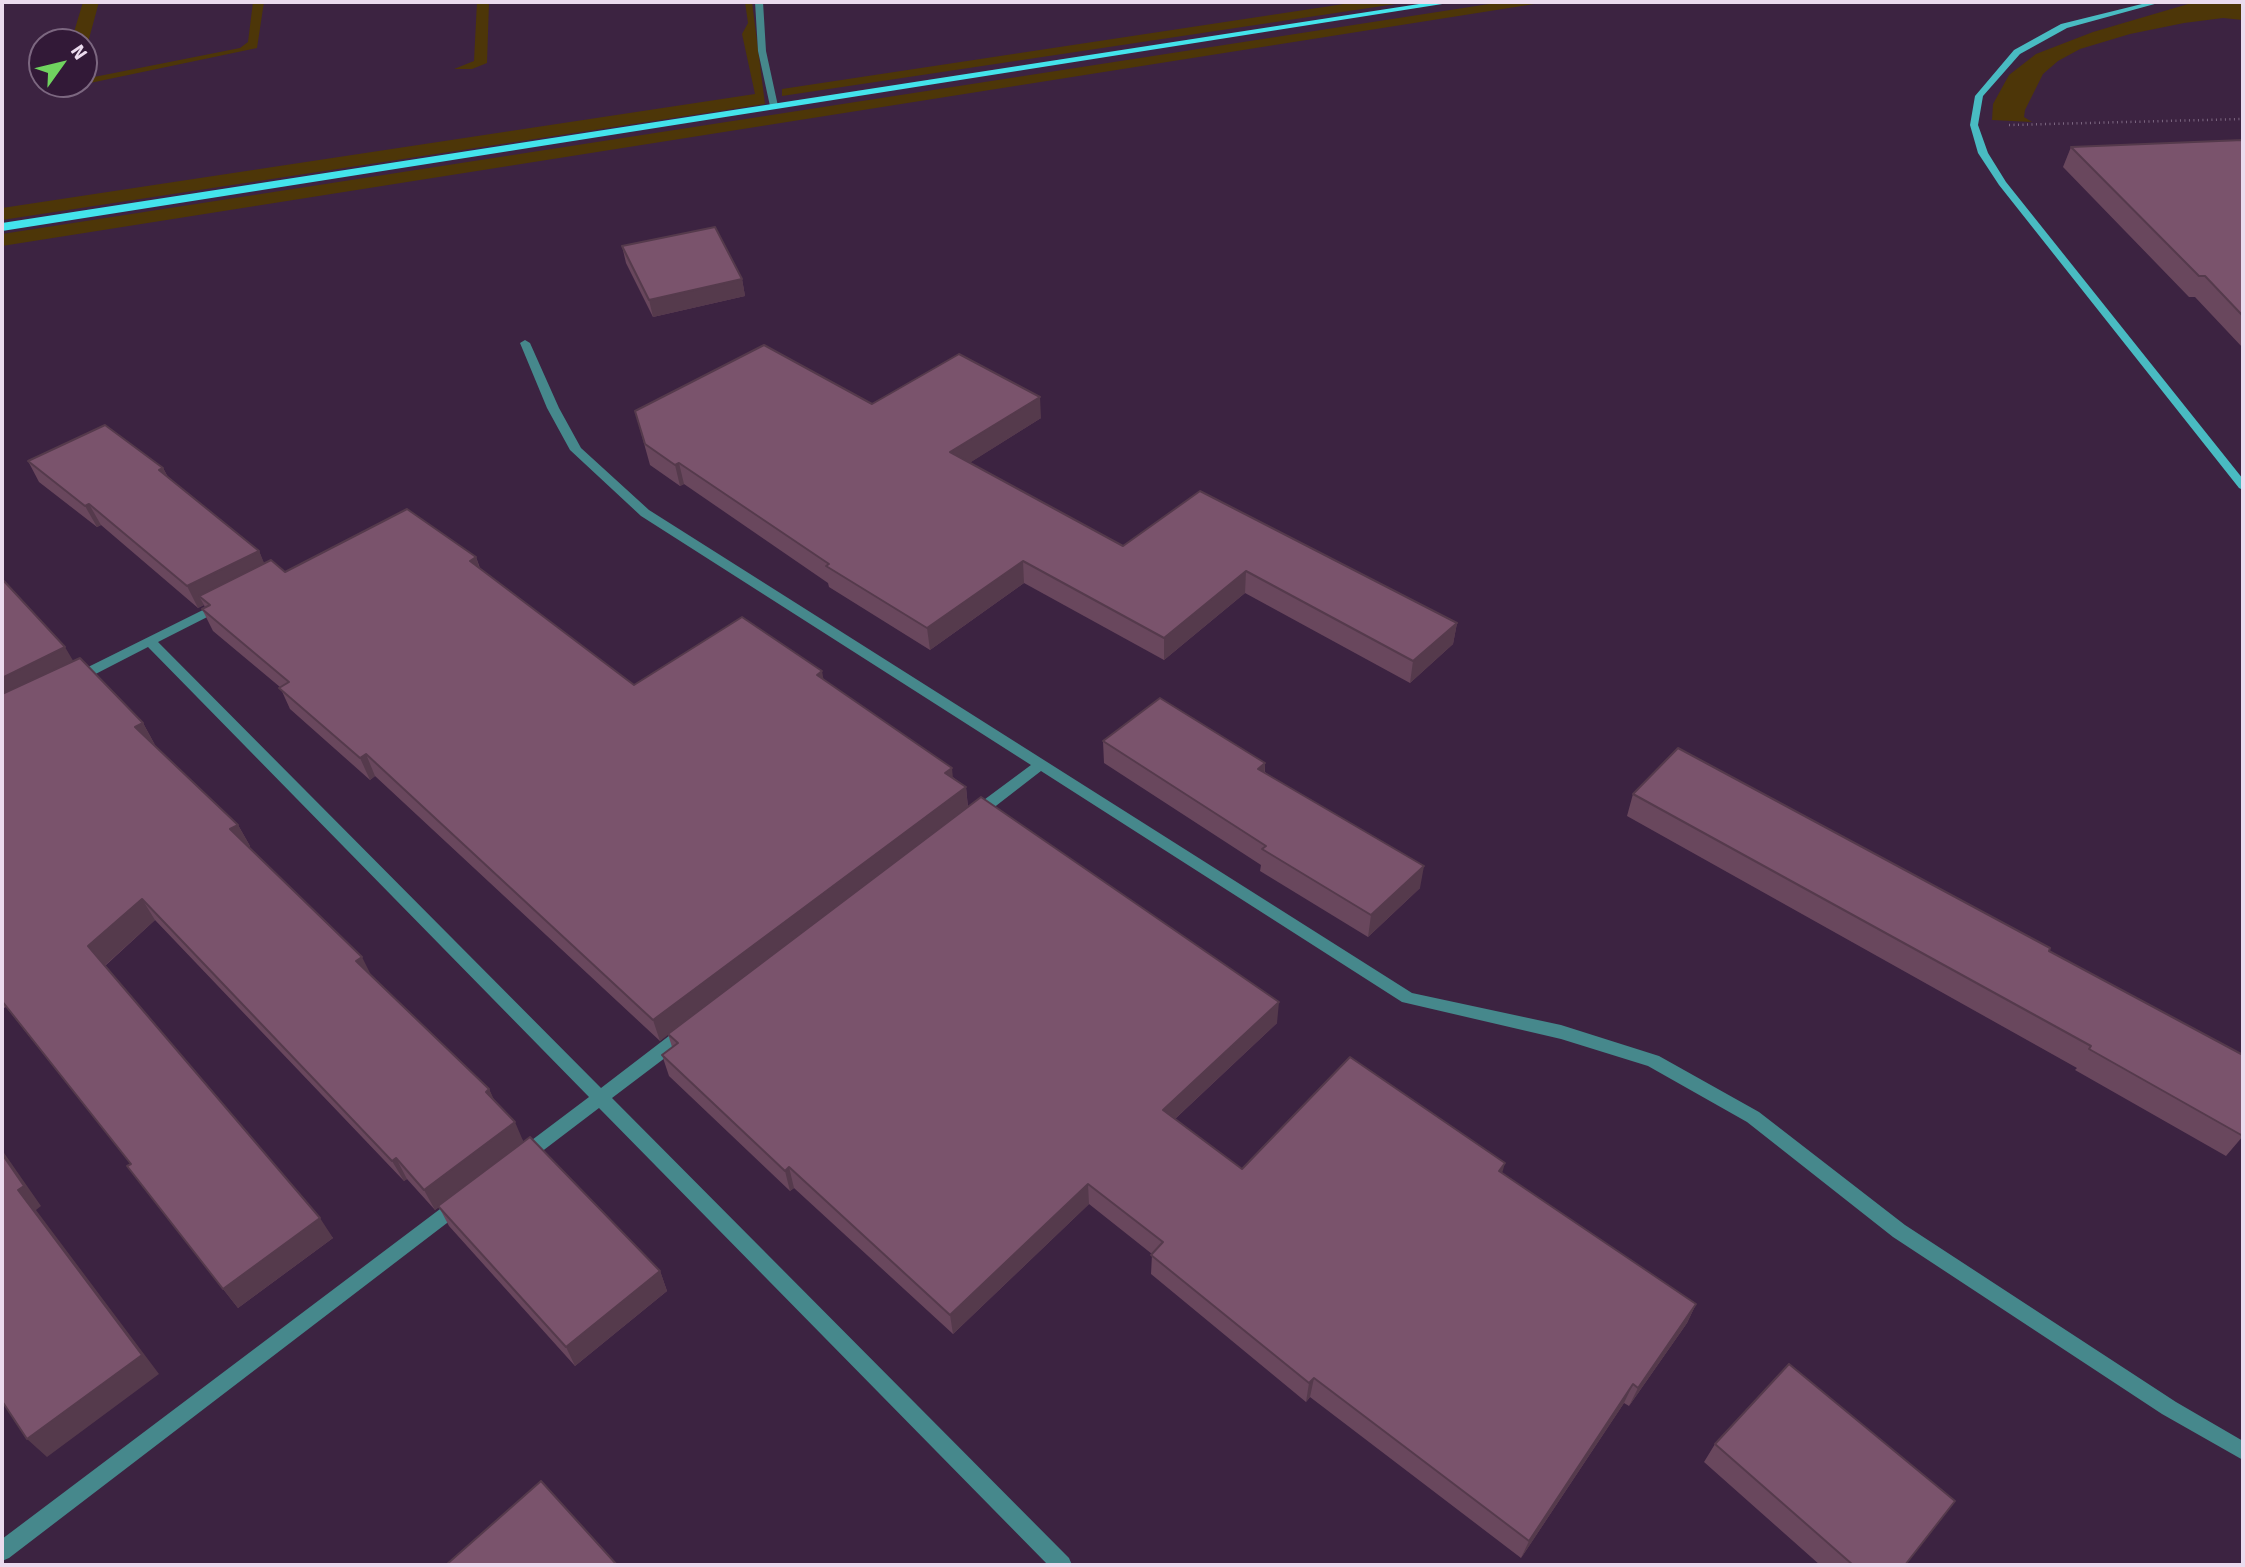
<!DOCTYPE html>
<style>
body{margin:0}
#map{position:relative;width:2245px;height:1567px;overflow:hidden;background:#3c2341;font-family:Signika,sans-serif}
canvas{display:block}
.frame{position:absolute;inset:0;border:4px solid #ebdbee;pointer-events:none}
.north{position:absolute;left:28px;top:28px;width:70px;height:70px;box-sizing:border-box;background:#321937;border:2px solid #7c6780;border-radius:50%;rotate:56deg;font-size:19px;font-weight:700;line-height:28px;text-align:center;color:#ebdbee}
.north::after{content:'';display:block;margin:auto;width:24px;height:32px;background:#70d35f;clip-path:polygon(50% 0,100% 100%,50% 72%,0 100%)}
</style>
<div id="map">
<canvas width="2245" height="1567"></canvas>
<div class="frame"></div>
<div class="north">N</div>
</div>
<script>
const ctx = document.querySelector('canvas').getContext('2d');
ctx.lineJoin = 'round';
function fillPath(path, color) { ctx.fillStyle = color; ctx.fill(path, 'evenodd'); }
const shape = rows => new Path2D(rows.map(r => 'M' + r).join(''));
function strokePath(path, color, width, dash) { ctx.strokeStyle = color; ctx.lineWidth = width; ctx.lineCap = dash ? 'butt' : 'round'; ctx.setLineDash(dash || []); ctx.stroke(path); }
const green = shape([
 [83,2,99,2,84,57,84,42,71,42],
 [253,2,264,2,257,48,90,83,94,77,240,48,248,42],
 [477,2,489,2,487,63,472,69,454,69,474,61],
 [745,2,752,2,765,104,2,220,2,208,755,94,742,34,748,23],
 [1357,2,1409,2,782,96,782,89],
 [1502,2,1547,2,2,246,2,234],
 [2195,2,2243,2,2243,20,2223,18,2184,23,2130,34,2080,49,2058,61,2043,74,2025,110,2024,117,2032,122,1992,120,1993,104,2009,75,2036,54,2093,32]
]);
const path = shape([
 [2009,125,2243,119]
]);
const street = shape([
 [755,2,763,2,766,51,778,106,774,109,770,106,758,51,755,2],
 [525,340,530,343,559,408,581,448,649,510,1412,993,1561,1025,1659,1056,1759,1112,1905,1225,2176,1402,2243,1441,2243,1460,2162,1414,1893,1237,1747,1122,1648,1066,1561,1039,1402,1002,1041,771,979,819,969,819,967,815,969,811,1031,765,641,516,570,450,547,408,520,343,525,340],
 [219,602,223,603,225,606,223,609,158,642,601,1088,678,1029,684,1027,690,1029,692,1034,690,1039,612,1098,1069,1558,1072,1565,1048,1565,599,1108,528,1162,522,1164,516,1162,514,1157,516,1152,589,1097,148,647,80,682,75,683,68,679,70,676,219,602],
 [458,1197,464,1200,467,1205,464,1210,9,1558,2,1561,2,1539,452,1200,458,1197]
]);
const secondary = shape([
 [2150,2,2162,2,2067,28,2020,54,1983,96,1978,125,1988,153,2006,182,2243,479,2243,490,2239,488,1999,185,1978,153,1970,125,1975,96,2014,50,2061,24,2150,2]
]);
const primary = shape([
 [1432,2,1455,2,2,231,2,223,1432,2]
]);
const wall = shape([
 [2243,140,2243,348,2195,297,2189,297,2063,167,2071,147],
 [622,246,742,279,745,296,653,317,626,263],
 [872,404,1041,418,969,463,1123,546,1200,491,1457,623,1453,644,1410,683,1245,593,1164,660,1024,583,930,650,829,587,828,583,684,484,680,486,650,465,635,411],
 [28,461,163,468,168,477,259,551,264,564,285,572,476,557,480,568,634,685,824,680,966,787,968,807,1277,1023,1175,1119,1242,1169,1502,1174,1696,1304,1687,1323,1629,1406,1624,1403,1521,1558,1310,1397,1306,1402,1151,1274,1152,1254,1089,1204,953,1334,794,1188,790,1191,669,1076,662,1055,672,1047,668,1034,660,1041,375,776,370,780,290,709,280,687,213,631,202,609,205,608,204,605,198,608,101,525,97,527,39,482],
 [2,579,73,661,143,723,155,745,154,745,238,825,250,846,249,847,372,976,489,1089,494,1101,524,1142,660,1271,667,1291,575,1366,449,1226,439,1207,435,1210,407,1179,404,1181,155,920,105,966,333,1238,238,1308,127,1166,131,1164,6,1007,2,1009],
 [1103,741,1265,763,1265,772,1420,888,1368,937,1260,871,1261,865,1104,763],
 [1633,794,2049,951,2243,1136,2226,1156,2075,1070,2077,1068,1627,816],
 [1715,1444,1905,1565,1820,1565,1704,1462]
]);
const shadedWall = shape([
 [742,279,745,296,653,317,649,300],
 [1040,397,1041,418,952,474,950,452],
 [679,463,684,484,680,486,675,465],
 [163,468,174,489,159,470],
 [89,504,101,525,97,527,85,506],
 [259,551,268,572,199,596,204,605,198,608,187,586],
 [476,557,483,579,470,561],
 [1023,561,1024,583,930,650,927,628],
 [1246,571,1245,593,1164,660,1164,638],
 [1457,623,1453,644,1410,683,1413,661],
 [65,647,78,669,2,707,2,678],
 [822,671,826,693,817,675],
 [143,723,155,745,148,749,135,727],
 [366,754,375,776,370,780,360,758],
 [1265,763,1264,784,1258,769],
 [952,768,954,790,945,773],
 [966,787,968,809,660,1041,653,1020],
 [238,825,250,846,242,851,230,829],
 [1424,866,1420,888,1368,937,1371,915],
 [142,899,155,920,103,967,88,946],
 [362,957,373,979,356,961],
 [1279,1002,1277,1023,1162,1131,1163,1110],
 [489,1089,499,1110,486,1092],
 [515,1122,524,1143,435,1210,424,1190],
 [2,1150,41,1206,36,1210,159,1374,47,1457,27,1439,18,1190,2,1154],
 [396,1158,407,1179,404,1181,392,1161],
 [1505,1163,1499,1184,1499,1171],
 [789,1167,794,1188,790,1191,785,1171],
 [1088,1184,1089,1204,953,1334,950,1315],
 [320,1218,333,1238,238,1308,223,1289],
 [660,1271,667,1291,575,1366,566,1347],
 [1696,1304,1687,1323,1629,1406,1638,1388],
 [1314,1378,1310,1397,1306,1402,1309,1383],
 [1633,1384,1624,1403,1521,1558,1529,1541]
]);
const building = shape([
 [2243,140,2243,316,2205,276,2199,276,2071,147,2243,140],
 [715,227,742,279,649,300,622,246,715,227],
 [764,345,872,404,959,354,1040,397,950,452,1123,546,1200,491,1457,623,1413,661,1246,571,1164,638,1023,561,927,628,826,566,829,564,679,463,675,465,645,444,635,411,764,345],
 [105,425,163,468,159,470,259,551,187,586,89,504,85,506,28,461,105,425],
 [407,509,476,557,470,561,634,685,742,617,822,671,817,675,952,768,945,773,966,787,653,1020,366,754,360,758,279,688,289,682,202,609,210,605,199,596,271,560,285,572,407,509],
 [2,579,65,647,2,678,2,579],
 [80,658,143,723,135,727,238,825,230,829,362,957,356,961,489,1089,486,1092,515,1122,424,1190,396,1158,392,1161,142,899,88,946,320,1218,223,1289,127,1166,131,1164,2,1001,2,694,80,658],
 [1160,698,1265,763,1258,769,1424,866,1371,915,1262,849,1266,846,1103,741,1160,698],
 [1678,748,2050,948,2049,951,2243,1055,2243,1136,2089,1049,2091,1046,1633,794,1678,748],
 [981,797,1279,1002,1163,1110,1242,1169,1350,1057,1505,1163,1499,1171,1696,1304,1638,1388,1633,1384,1529,1541,1314,1378,1309,1383,1151,1255,1163,1242,1088,1184,950,1315,789,1167,785,1171,662,1055,678,1043,668,1034,981,797],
 [530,1137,660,1271,566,1347,438,1206,530,1137],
 [2,1154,24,1186,18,1190,142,1355,27,1439,2,1401,2,1154],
 [1789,1364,1955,1501,1905,1565,1853,1565,1715,1444,1789,1364],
 [541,1481,617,1565,446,1565,541,1481]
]);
fillPath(green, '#4d3608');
strokePath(path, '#7c6781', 2.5, [1, 3.5]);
fillPath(street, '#46888c');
fillPath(secondary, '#49bbc2');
fillPath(primary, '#44e3ec');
fillPath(wall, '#69475d');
fillPath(shadedWall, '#553a4c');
fillPath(building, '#7a536c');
strokePath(building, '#553a4c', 2);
</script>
